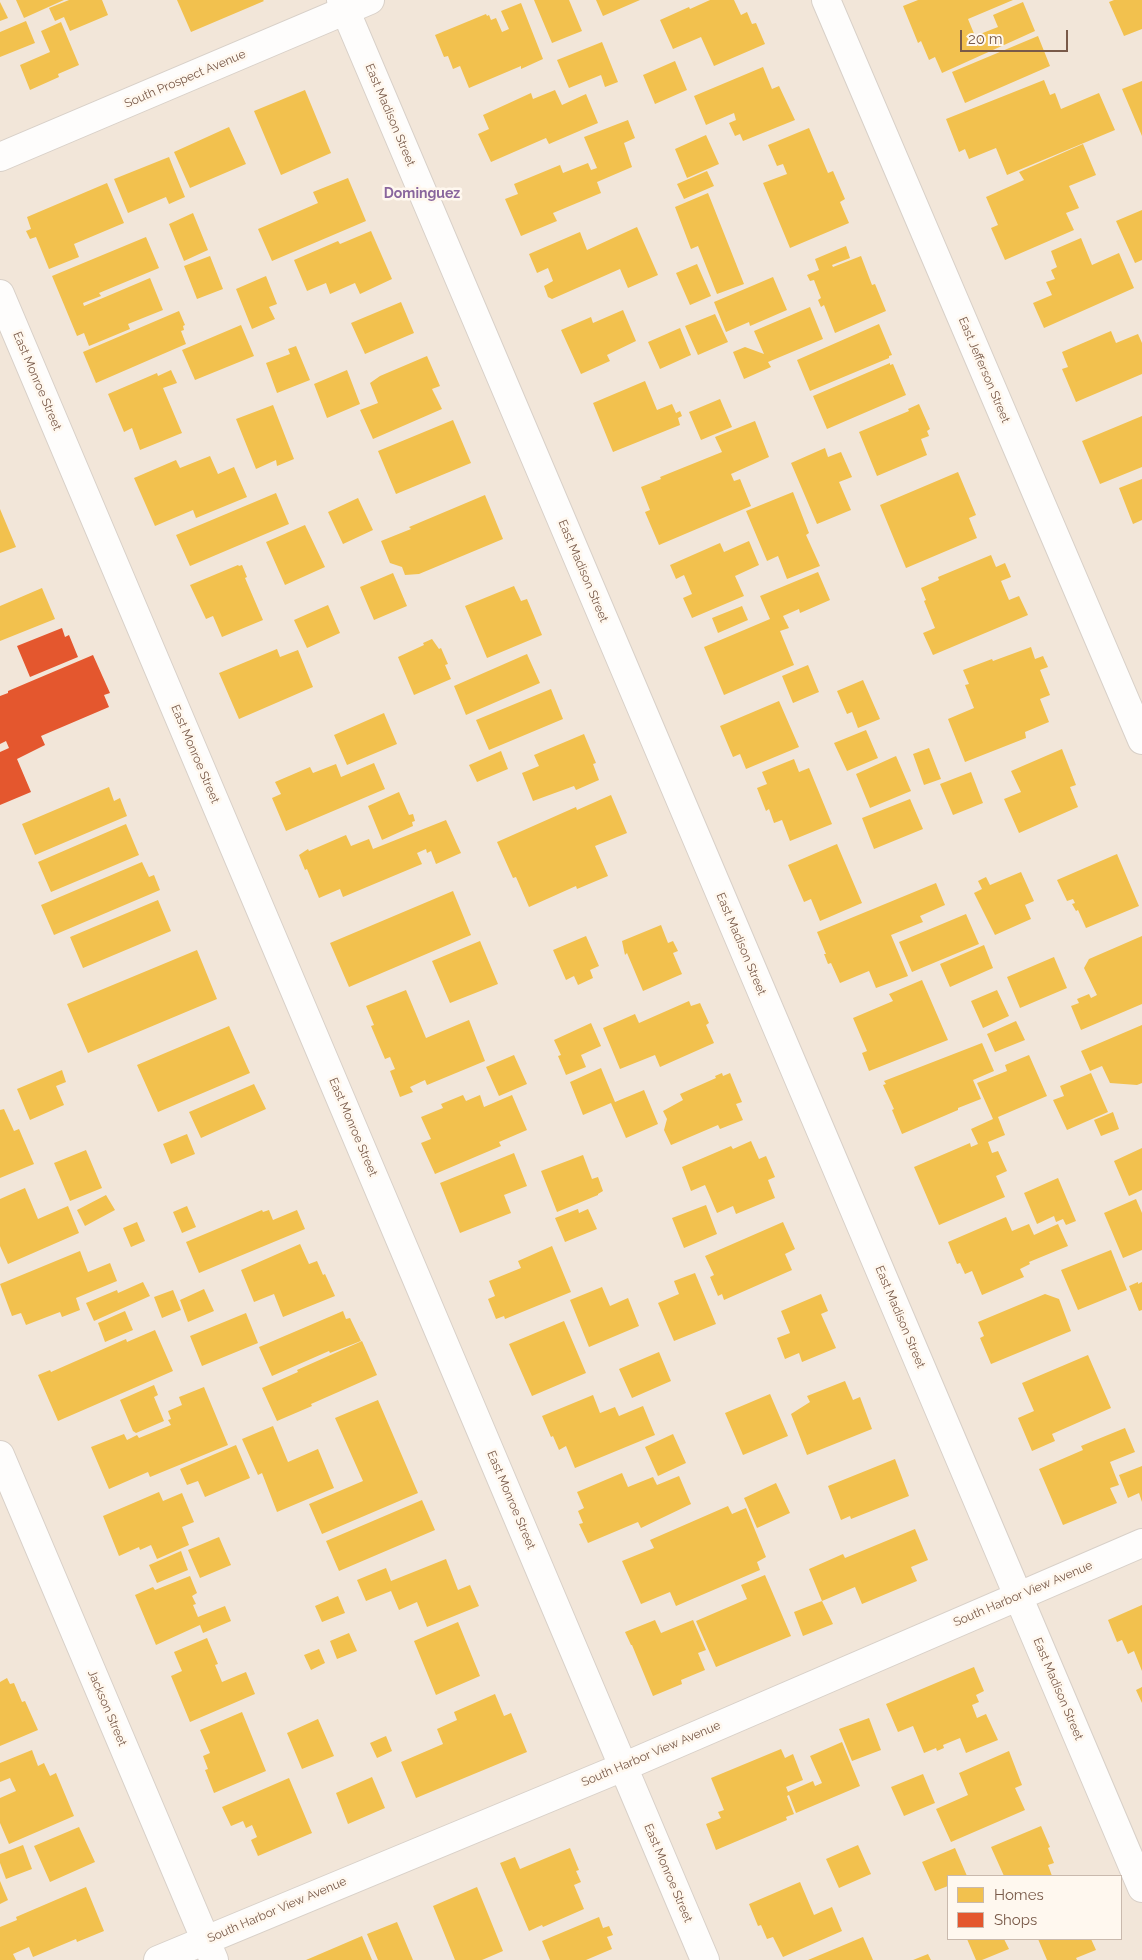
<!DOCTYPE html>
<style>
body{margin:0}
#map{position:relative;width:1142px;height:1960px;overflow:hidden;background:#f9f3ec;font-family:Raleway,sans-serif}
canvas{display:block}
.legend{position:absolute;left:947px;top:1875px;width:175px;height:65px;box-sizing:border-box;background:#fff8ef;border:1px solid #c9b9ad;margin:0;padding:6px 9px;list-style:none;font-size:15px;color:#795a49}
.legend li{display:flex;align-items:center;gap:10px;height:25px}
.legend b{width:25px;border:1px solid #c9b9ad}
.scale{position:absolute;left:960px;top:30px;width:108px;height:22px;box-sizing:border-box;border:2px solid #795a49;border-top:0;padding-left:6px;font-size:15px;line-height:18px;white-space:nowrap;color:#795a49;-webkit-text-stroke:4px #fff8ef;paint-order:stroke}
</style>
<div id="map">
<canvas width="1142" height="1960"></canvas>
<ul class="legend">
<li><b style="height:14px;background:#f2c14e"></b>Homes</li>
<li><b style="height:14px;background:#e4572e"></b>Shops</li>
</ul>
<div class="scale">20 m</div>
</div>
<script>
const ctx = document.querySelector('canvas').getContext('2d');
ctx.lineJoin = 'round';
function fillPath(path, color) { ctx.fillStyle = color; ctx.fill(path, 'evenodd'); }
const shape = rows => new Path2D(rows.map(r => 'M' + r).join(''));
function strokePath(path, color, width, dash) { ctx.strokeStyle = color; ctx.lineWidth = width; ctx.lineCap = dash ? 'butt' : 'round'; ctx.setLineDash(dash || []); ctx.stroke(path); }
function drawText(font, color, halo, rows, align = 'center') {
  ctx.font = font + ' Raleway,sans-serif'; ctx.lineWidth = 5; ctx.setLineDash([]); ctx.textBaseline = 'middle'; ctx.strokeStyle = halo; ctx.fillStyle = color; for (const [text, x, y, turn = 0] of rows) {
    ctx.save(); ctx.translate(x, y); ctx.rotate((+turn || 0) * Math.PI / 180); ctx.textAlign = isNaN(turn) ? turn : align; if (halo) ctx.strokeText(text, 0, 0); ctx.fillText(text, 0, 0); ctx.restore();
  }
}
const residential = shape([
 [0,0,1142,0,1142,1960,0,1960],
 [948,1876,1121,1876,1121,1939,948,1939]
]);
const homes = shape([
 [16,0,64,0,24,18],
 [69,0,102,0,108,15,70,31,64,17,55,21,49,8],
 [177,0,263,0,264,1,191,32],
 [534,0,569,0,582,31,552,43],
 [596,0,640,0,603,16],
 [710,0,734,0,741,15,747,12,752,24,756,23,765,44,714,66,701,37,673,49,660,20,689,7,690,9],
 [918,0,1013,0,968,19,975,36,998,27,993,15,1023,2,1035,31,942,73,935,57,929,60,921,41,918,43,903,6],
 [1114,0,1142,0,1142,29,1124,36,1109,2],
 [0,2,8,18,0,21],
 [521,3,543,59,521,69,521,66,469,88,460,66,453,69,448,56,444,57,435,35,486,14,487,16,489,15,491,20,496,18,502,32,509,29,501,11],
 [26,21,35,43,0,57,0,32],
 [61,22,79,65,58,74,59,77,30,90,20,65,50,52,41,31],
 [1038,36,1050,66,965,103,952,72],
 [602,42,618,82,605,87,601,75,569,88,557,60],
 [675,61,687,90,655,104,643,75],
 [763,67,772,89,779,86,795,120,743,141,740,134,735,136,729,123,736,120,734,113,706,125,694,96],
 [1044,80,1050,95,1055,93,1061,109,1099,93,1115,130,1007,175,996,148,969,159,965,149,959,152,946,119],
 [1142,81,1142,136,1122,89],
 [305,90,331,153,281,175,254,111],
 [555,90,562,105,586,94,598,123,549,144,546,138,491,162,478,134,489,129,483,115,531,93,533,99],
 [628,120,635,138,624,143,632,167,597,182,601,193,553,213,557,221,521,236,505,199,518,194,514,184,560,165,563,173,588,163,591,170,597,168,584,137],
 [229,127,246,164,190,188,174,152],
 [809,128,828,173,833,171,845,199,840,202,849,223,790,248,763,183,787,174,783,164,777,166,768,145],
 [706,135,719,164,687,178,675,149],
 [1083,144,1096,175,1069,186,1079,208,1066,213,1074,230,1005,260,991,228,998,225,986,197,1024,180,1019,172],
 [169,157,185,197,169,204,166,197,128,213,114,179],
 [707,171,714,186,684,199,677,184],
 [348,178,366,221,272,261,258,229,318,203,313,192],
 [107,183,124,223,74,244,79,257,49,269,36,237,30,239,26,231,31,229,27,217],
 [708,193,744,284,717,294,698,246,691,249,675,207],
 [1142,210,1142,260,1135,263,1116,221],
 [193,213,208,250,184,261,169,224],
 [637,227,658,275,628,288,620,269,552,299,548,297,544,286,553,281,548,268,537,273,529,254,580,232,587,250],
 [371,231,392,279,360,294,355,283,330,294,326,283,307,291,294,260,338,241,340,244],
 [146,237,159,268,99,293,101,296,83,303,84,306,150,278,163,310,128,324,130,329,89,346,84,333,77,336,52,276],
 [1081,238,1092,265,1119,253,1134,288,1044,328,1033,303,1052,295,1046,282,1055,279,1051,270,1057,267,1051,251],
 [846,246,850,258,832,265,833,267,861,256,872,285,875,284,886,311,835,333,824,305,821,307,818,300,821,298,814,280,810,281,807,275,819,270,815,259],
 [210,256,223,289,197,299,184,266],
 [697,264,711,296,690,305,676,273],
 [266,276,277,304,269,307,275,319,252,329,236,289],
 [773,277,787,310,750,326,749,322,726,332,714,302],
 [401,302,414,333,365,354,351,323],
 [810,307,823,339,768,362,771,367,744,379,733,352,745,347,764,354,754,331],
 [623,310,636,341,607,355,610,361,581,374,561,330,591,317,593,323],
 [179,311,185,325,183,326,184,330,181,331,186,344,96,383,83,352],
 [715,314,728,342,698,355,685,326],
 [879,324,892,355,889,356,889,358,810,391,797,360],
 [241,325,254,356,195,380,182,350],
 [680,328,691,355,660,369,648,342],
 [1111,331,1116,343,1138,334,1142,343,1142,374,1076,402,1062,369,1068,367,1062,352],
 [296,346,310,380,277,393,266,363,290,354,288,349],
 [427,356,440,386,432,389,442,409,373,439,360,410,378,403,370,383,380,376],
 [890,363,890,365,893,364,906,395,827,429,813,396],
 [171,370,177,383,163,388,182,433,140,450,132,428,124,432,108,394,157,373,158,376],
 [347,370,360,404,327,418,314,384],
 [645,381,657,410,672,404,676,413,680,411,682,416,678,418,680,425,613,452,593,403],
 [720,399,732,427,701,440,689,412],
 [919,404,930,429,927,431,929,436,921,439,927,455,877,476,859,432,909,411,908,409],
 [273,405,294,459,277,466,276,460,256,469,236,419],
 [1142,416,1142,467,1100,484,1082,441],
 [453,420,471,463,396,494,378,451],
 [755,421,769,457,731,474,734,481,740,479,751,506,659,545,645,512,650,510,641,487,661,479,660,477,722,452,715,437],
 [825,448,828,457,841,452,852,477,839,482,851,510,817,524,791,463],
 [210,456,218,474,234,467,247,497,196,518,193,510,155,526,134,478,176,460,180,468],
 [958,472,976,515,969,518,977,538,906,568,880,505],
 [1142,479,1142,520,1133,524,1119,488],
 [793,492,809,533,806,535,820,566,787,579,778,556,767,561,746,511],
 [276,493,289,524,190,566,176,535],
 [485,495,503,539,419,574,405,575,402,567,390,563,381,541,411,529,409,527],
 [358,498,373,530,343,544,328,512],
 [0,509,16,547,0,553],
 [305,525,325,567,285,585,266,542],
 [749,541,759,565,735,576,744,596,692,618,683,598,692,594,684,575,676,579,670,565,720,543,724,552],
 [991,555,996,567,1005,563,1011,577,1001,581,1009,600,1019,596,1028,615,933,655,923,633,935,628,924,601,926,600,921,588,939,580,938,577],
 [238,565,239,566,242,565,247,577,245,578,263,620,222,637,213,616,206,619,190,585],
 [818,572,830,600,800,613,799,609,783,616,789,628,780,631,794,665,724,695,704,647,770,619,760,596],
 [393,573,407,606,374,620,360,587],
 [514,586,521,601,527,599,542,635,487,658,465,606],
 [42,588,55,619,0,641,0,606],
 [328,605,340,633,307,648,294,620],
 [742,606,748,620,718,633,712,618],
 [432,639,439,649,441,648,448,664,445,665,451,679,414,695,398,657,424,645,423,643],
 [1031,647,1035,659,1043,656,1048,667,1040,670,1050,695,1040,699,1049,722,1025,732,1026,738,965,762,948,719,974,708,965,685,969,684,963,670,992,659,993,661],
 [277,649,280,657,298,650,313,687,239,719,219,673],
 [527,654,540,683,466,715,454,686],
 [808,665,819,692,793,703,782,676],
 [863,680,880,719,858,728,852,712,847,714,837,691],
 [551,689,563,719,489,750,476,720],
 [779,701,799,747,746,769,740,754,733,757,720,726],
 [384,713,397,744,347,765,334,735],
 [866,730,878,758,847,771,834,743],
 [584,734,596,763,593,764,599,780,576,790,574,786,533,801,522,773,539,766,534,755],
 [929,748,941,779,924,785,913,754],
 [1062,749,1076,785,1070,787,1078,807,1019,833,1004,799,1021,792,1011,771],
 [501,751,508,769,477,782,469,765],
 [896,756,911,791,870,808,856,774],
 [794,759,799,772,809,768,832,824,790,841,782,820,774,823,769,809,766,811,757,788,767,784,762,772],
 [374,763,385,789,286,831,272,798,281,794,275,782,310,767,313,773,336,764,341,777],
 [971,772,983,803,953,815,940,784],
 [109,787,114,801,120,798,127,816,35,855,22,824],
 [399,792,409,815,413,814,415,821,412,822,413,826,382,840,368,806],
 [611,795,627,833,595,846,608,876,577,889,576,886,529,907,516,877,513,878,497,842,576,807,577,810],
 [910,799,923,829,874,849,862,818],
 [446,820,461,853,436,864,431,851,427,853,426,849,417,853,422,864,343,897,340,889,319,898,307,869,305,870,299,855,308,849,309,851,346,835,351,846,369,839,373,849],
 [126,824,139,855,51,892,38,862],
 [837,844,862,903,820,921,811,899,804,902,788,865],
 [1117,854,1139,906,1086,928,1078,910,1076,911,1072,904,1075,903,1073,899,1067,901,1057,880],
 [142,862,149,877,154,875,160,890,54,935,41,905],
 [1021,872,1034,901,1025,905,1031,919,995,935,974,893,982,889,978,881,986,877,990,885],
 [936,883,945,905,920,916,923,922,891,935,908,976,876,988,869,971,840,983,831,963,828,964,824,954,826,954,817,932],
 [453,891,471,935,349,987,330,943],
 [158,900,171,931,83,968,70,937],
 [966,914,979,944,912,972,899,942],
 [661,925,668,943,673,941,678,951,673,953,682,974,643,991,627,953,625,955,622,941],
 [586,936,599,966,590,970,593,978,578,985,574,976,566,980,553,950],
 [1142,936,1142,1004,1081,1030,1071,1006,1079,1003,1077,999,1089,994,1091,998,1097,995,1084,968,1089,959],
 [480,941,498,984,450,1003,432,961],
 [984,945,993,968,950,987,940,964],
 [197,950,217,999,88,1053,67,1004],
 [1054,957,1067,988,1020,1008,1007,977],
 [922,980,948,1040,869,1071,862,1053,867,1051,853,1018,893,1001,889,994],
 [406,990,426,1038,469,1020,485,1061,427,1085,425,1080,410,1087,413,1092,400,1097,390,1071,395,1069,390,1057,385,1059,371,1026,374,1025,366,1006],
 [997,990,1009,1016,983,1028,971,1001],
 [689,1001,691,1006,700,1003,709,1023,706,1025,714,1043,660,1067,655,1055,620,1069,603,1028,635,1014,639,1023],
 [1016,1021,1025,1040,995,1052,987,1034],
 [591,1023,601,1046,581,1055,586,1067,566,1075,558,1056,561,1055,554,1040],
 [1142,1025,1142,1083,1137,1085,1110,1083,1102,1066,1090,1071,1081,1051],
 [229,1026,250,1073,158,1112,137,1065],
 [982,1043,994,1071,973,1080,981,1099,958,1108,958,1110,902,1134,892,1110,894,1109,883,1085,886,1084,884,1081],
 [514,1055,527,1084,499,1096,486,1067],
 [1029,1055,1047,1096,998,1117,1005,1135,988,1142,992,1153,998,1151,1007,1171,996,1176,1005,1197,939,1225,914,1167,970,1143,971,1147,978,1144,971,1129,993,1119,977,1083,1007,1071,1005,1065],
 [601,1068,615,1102,644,1090,658,1124,626,1138,611,1103,583,1115,570,1082],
 [62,1070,66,1082,56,1086,64,1105,30,1120,17,1089],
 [722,1073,723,1076,730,1073,742,1102,736,1104,743,1120,720,1129,718,1125,671,1145,664,1130,667,1119,663,1111,683,1100,680,1094,716,1078,715,1076],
 [1091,1073,1108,1112,1067,1130,1053,1100,1064,1096,1060,1086],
 [254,1084,266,1109,201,1138,189,1112],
 [463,1095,466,1101,480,1095,484,1107,512,1095,527,1130,499,1142,501,1146,435,1174,421,1143,431,1139,421,1117,443,1108,441,1104],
 [4,1109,14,1131,19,1129,34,1164,0,1178,0,1110],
 [1113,1112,1119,1129,1101,1136,1094,1120],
 [187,1134,195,1154,171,1164,163,1144],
 [751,1141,759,1159,766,1156,775,1177,768,1180,775,1198,736,1214,733,1206,717,1213,705,1185,691,1191,682,1167,731,1146,733,1149],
 [1142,1148,1142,1190,1129,1196,1114,1161],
 [86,1150,102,1188,70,1201,54,1163],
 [514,1153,527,1186,504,1195,511,1213,460,1233,440,1183],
 [583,1155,592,1179,598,1177,603,1191,598,1194,598,1195,557,1212,541,1171],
 [1058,1178,1076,1221,1066,1225,1063,1219,1056,1222,1054,1216,1037,1224,1024,1193],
 [25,1188,38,1219,68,1206,79,1233,8,1264,0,1246,0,1199],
 [106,1195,115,1210,85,1226,77,1210],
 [1136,1199,1142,1213,1142,1250,1123,1258,1104,1213],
 [706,1205,717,1234,684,1248,672,1218],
 [187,1206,196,1227,182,1233,173,1212],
 [578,1209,579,1213,588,1209,597,1229,565,1242,555,1218],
 [262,1210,263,1212,269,1210,273,1220,297,1210,305,1229,199,1273,186,1242],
 [1006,1217,1012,1231,1029,1224,1034,1235,1058,1224,1068,1246,1029,1262,1030,1264,1020,1269,1024,1277,982,1295,972,1271,965,1274,960,1263,957,1264,948,1242],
 [137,1222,145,1241,131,1247,123,1228],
 [783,1222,795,1249,785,1254,792,1270,724,1300,722,1294,718,1296,710,1277,714,1275,705,1256],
 [300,1244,309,1264,317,1261,323,1275,325,1274,335,1296,283,1317,274,1294,254,1302,241,1270],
 [552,1246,571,1292,505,1319,504,1316,496,1319,488,1299,495,1296,489,1281,521,1268,518,1261],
 [1111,1250,1127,1290,1078,1310,1061,1270],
 [80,1251,88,1272,110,1263,117,1281,76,1298,80,1310,62,1317,60,1312,26,1325,21,1313,12,1316,0,1284],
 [695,1273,716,1324,674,1341,658,1303,679,1294,674,1281],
 [143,1282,150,1296,94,1321,86,1303,117,1290,118,1293],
 [1138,1282,1138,1284,1142,1282,1142,1310,1139,1311,1129,1286],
 [602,1287,610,1306,628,1298,639,1326,589,1347,570,1300],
 [204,1289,214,1311,188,1322,180,1300],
 [173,1290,181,1310,162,1318,154,1297],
 [821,1294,828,1311,821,1314,836,1348,802,1362,799,1353,785,1359,777,1338,790,1333,781,1311],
 [1045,1294,1059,1299,1071,1331,991,1364,980,1338,984,1336,978,1322],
 [125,1311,133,1330,105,1342,98,1323],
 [343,1311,346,1319,350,1318,361,1341,330,1353,329,1351,272,1376,259,1347],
 [246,1313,258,1343,202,1366,190,1336],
 [564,1321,586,1373,532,1396,509,1344],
 [155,1330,173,1371,58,1421,38,1375,50,1370,51,1372,126,1339,127,1342],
 [362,1341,377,1375,311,1404,312,1406,277,1421,262,1388,298,1372,297,1370],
 [659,1352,671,1381,632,1398,619,1369],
 [1088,1355,1111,1408,1052,1434,1055,1441,1032,1451,1018,1418,1034,1411,1022,1383],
 [845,1381,853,1400,860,1397,872,1429,807,1455,791,1414,810,1402,807,1396],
 [154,1385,158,1395,154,1397,164,1421,136,1433,133,1431,120,1400],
 [204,1387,228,1445,150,1477,148,1472,109,1489,91,1447,124,1434,127,1440,137,1435,139,1438,171,1425,168,1420,171,1419,168,1411,182,1405,179,1397],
 [770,1394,788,1436,743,1455,725,1413],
 [593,1395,600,1413,615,1407,619,1416,643,1406,655,1435,575,1468,566,1446,559,1450,553,1436,551,1437,542,1416],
 [378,1400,418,1493,322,1534,309,1504,363,1481,335,1418],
 [273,1426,288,1462,318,1449,334,1488,277,1512,262,1473,258,1475,242,1439],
 [1125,1428,1135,1452,1110,1462,1119,1485,1110,1488,1117,1503,1063,1525,1039,1469,1083,1450,1081,1446],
 [673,1434,686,1463,658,1476,645,1447],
 [236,1445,250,1478,205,1497,198,1481,187,1485,180,1469],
 [895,1459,909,1496,851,1519,850,1516,841,1520,828,1486],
 [1142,1466,1142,1502,1139,1493,1128,1498,1119,1475],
 [622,1473,628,1487,653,1477,657,1485,679,1476,691,1504,641,1528,638,1522,588,1543,579,1524,583,1523,578,1511,584,1508,577,1492],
 [776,1483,790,1513,757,1528,744,1498],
 [159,1492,163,1501,182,1493,194,1522,182,1527,189,1545,157,1559,151,1545,140,1550,139,1547,119,1556,103,1516],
 [422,1500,435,1530,339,1571,326,1541],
 [728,1506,732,1514,746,1508,766,1557,757,1562,760,1570,676,1606,670,1592,641,1604,622,1561,654,1548,650,1540],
 [915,1529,928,1560,911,1567,917,1581,862,1604,855,1587,822,1601,809,1569,843,1554,845,1558],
 [219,1537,231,1565,200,1578,188,1550],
 [181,1551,188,1570,157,1583,149,1565],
 [446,1559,458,1590,470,1585,479,1606,427,1627,417,1602,399,1610,391,1591,366,1601,357,1580,386,1568,391,1581],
 [765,1575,791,1636,716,1667,696,1621,747,1599,741,1585],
 [190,1576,197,1593,192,1596,196,1604,193,1605,198,1617,225,1606,231,1621,203,1633,200,1625,156,1645,135,1595,153,1587,155,1590],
 [338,1596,345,1613,322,1622,315,1606],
 [822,1601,833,1624,803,1636,794,1612],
 [1142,1605,1142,1671,1134,1651,1128,1654,1122,1640,1117,1642,1108,1620],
 [655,1620,661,1633,693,1620,706,1650,698,1653,705,1670,681,1680,682,1684,653,1696,632,1645,631,1645,625,1632],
 [458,1622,480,1676,436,1695,414,1641],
 [349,1633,357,1651,337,1659,330,1641],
 [207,1638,218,1664,215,1665,222,1682,246,1672,255,1694,190,1722,171,1676,182,1671,174,1652],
 [319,1649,325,1663,311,1670,304,1655],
 [974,1667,984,1691,976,1695,979,1702,972,1705,977,1718,986,1714,998,1740,966,1753,960,1738,943,1745,944,1748,937,1751,936,1748,924,1753,913,1726,898,1732,886,1704],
 [7,1678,10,1684,14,1683,22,1702,25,1701,38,1730,0,1746,0,1682],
 [1142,1687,1142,1703,1136,1690],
 [495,1694,504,1716,511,1713,527,1752,416,1798,401,1762,443,1744,437,1729,457,1720,454,1712],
 [242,1712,266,1771,214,1793,205,1770,208,1769,203,1756,210,1753,200,1730],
 [869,1718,881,1750,852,1761,839,1729],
 [318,1719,334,1756,302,1769,287,1733],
 [386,1736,392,1751,377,1758,370,1743],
 [842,1742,860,1786,796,1813,789,1795,787,1796,794,1814,786,1817,787,1820,716,1850,706,1824,721,1818,718,1812,724,1810,711,1778,781,1749,785,1758,793,1754,803,1780,786,1787,788,1792,813,1781,815,1786,822,1783,810,1756],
 [32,1750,38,1766,44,1763,50,1776,56,1773,74,1816,9,1844,0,1823,0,1798,16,1791,10,1778,0,1782,0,1763],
 [1009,1751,1022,1785,1015,1788,1025,1810,951,1842,936,1809,968,1795,959,1773],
 [923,1774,935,1803,904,1816,891,1787],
 [372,1777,385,1808,348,1824,336,1793],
 [289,1778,312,1833,258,1856,251,1840,257,1837,252,1825,246,1828,243,1821,231,1826,222,1807],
 [1041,1826,1050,1847,1048,1848,1054,1863,1048,1865,1052,1876,1004,1876,991,1847],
 [79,1827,95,1862,50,1882,34,1846],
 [23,1845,32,1869,6,1879,0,1863,0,1854],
 [858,1845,871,1874,839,1888,826,1859],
 [570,1848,579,1870,576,1871,581,1882,574,1885,584,1909,543,1927,542,1925,529,1931,500,1863,515,1857,520,1869],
 [955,1848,967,1876,948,1876,948,1886,935,1891,922,1862],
 [0,1881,8,1900,0,1904],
 [800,1882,814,1915,832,1907,842,1931,783,1957,773,1937,767,1939,761,1925,758,1926,749,1904],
 [86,1887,104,1931,77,1942,76,1939,33,1957,29,1947,13,1954,16,1960,0,1960,0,1927,17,1920,16,1917],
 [477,1887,503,1951,482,1960,455,1960,433,1906],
 [599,1917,603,1928,609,1926,613,1935,607,1937,612,1949,586,1960,550,1960,542,1941],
 [397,1922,413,1960,378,1960,367,1934],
 [362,1936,372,1960,306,1960],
 [863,1937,873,1960,808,1960],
 [967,1939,1004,1939,1009,1949,982,1960,976,1960],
 [1038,1939,1091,1939,1096,1950,1076,1958,1077,1960,1047,1960],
 [928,1954,931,1960,913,1960]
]);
const shops = shape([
 [62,628,65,637,69,635,78,657,30,677,17,646],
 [93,655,110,693,104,695,109,707,41,736,45,745,17,759,31,792,0,805,0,752,9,748,6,741,0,744,0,696,8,693,8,691]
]);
const street = shape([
 [341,0,1142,1888],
 [826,0,1142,740],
 [0,157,370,0],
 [0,294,705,1960],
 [0,1455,214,1960],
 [158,1960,623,1767,1142,1543]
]);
const streetNames = [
 ["South Prospect Avenue",185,79,-23],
 ["East Madison Street",390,115,67],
 ["East Jefferson Street",984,370,67],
 ["East Monroe Street",37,381,67],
 ["East Madison Street",583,571,67],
 ["East Monroe Street",195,754,67],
 ["East Madison Street",741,944,67],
 ["East Monroe Street",353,1127,67],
 ["East Madison Street",900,1317,67],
 ["East Monroe Street",511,1500,67],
 ["South Harbor View Avenue",1023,1594,-23],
 ["East Madison Street",1058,1689,67],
 ["Jackson Street",107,1708,67],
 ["South Harbor View Avenue",651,1754,-23],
 ["East Monroe Street",668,1873,67],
 ["South Harbor View Avenue",277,1910,-23]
];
const neighbourhoodNames = [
 ["Dominguez",422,194]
];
fillPath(residential, '#f2e6d9');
fillPath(homes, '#f2c14e');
fillPath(shops, '#e4572e');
strokePath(street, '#d8d0c8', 30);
strokePath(street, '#fefdfc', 28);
drawText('12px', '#795a49', '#fff8ef', streetNames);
drawText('bold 14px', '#89659d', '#fff8ef', neighbourhoodNames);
</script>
